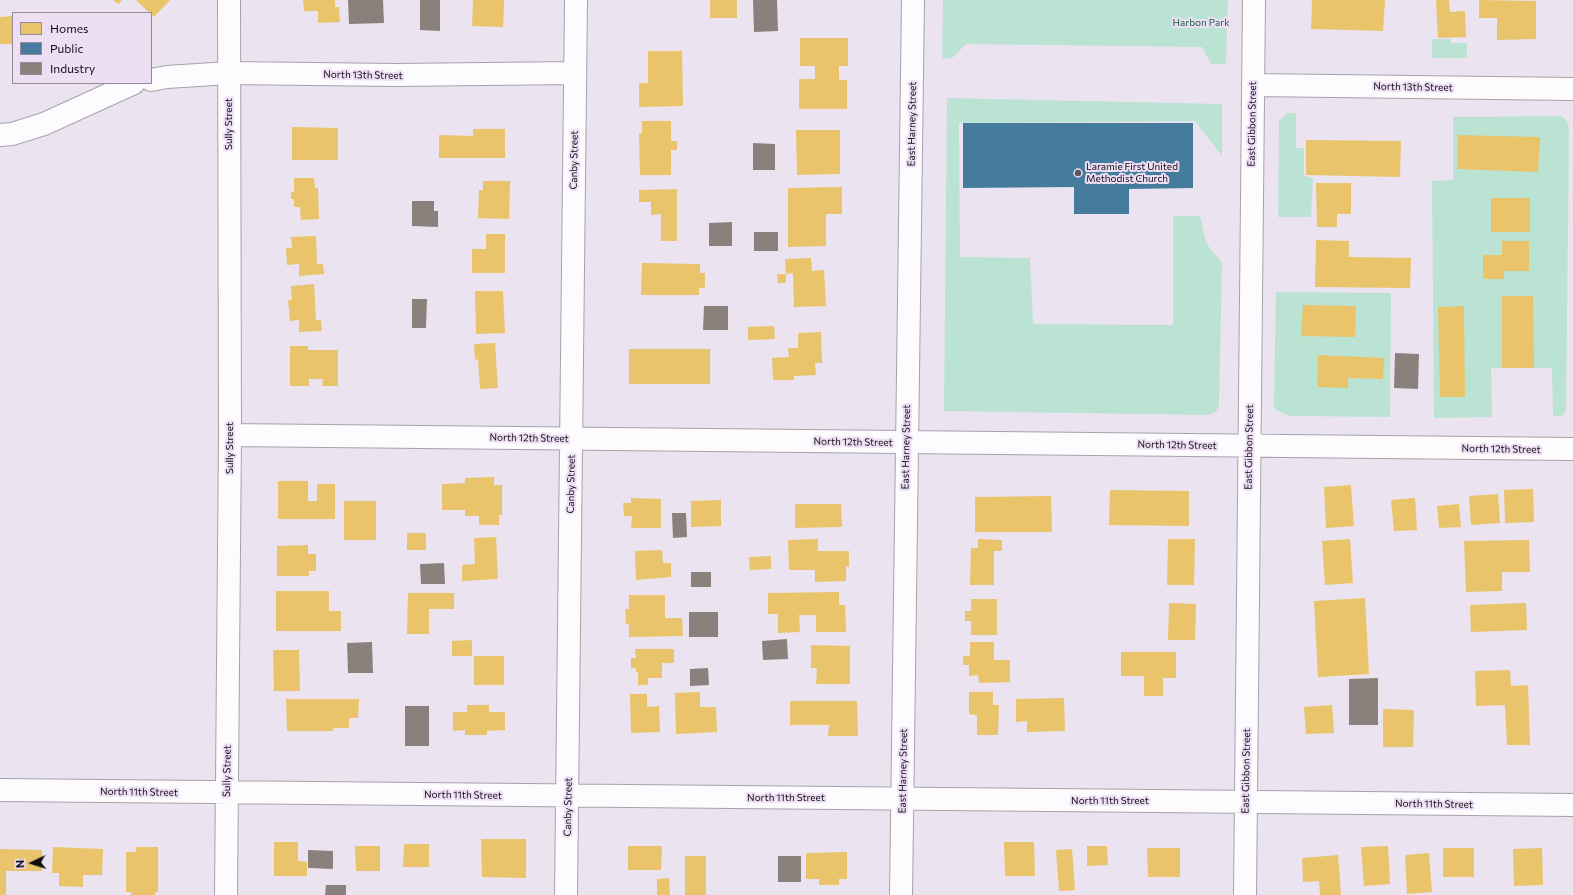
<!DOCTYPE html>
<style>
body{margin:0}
#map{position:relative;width:1573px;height:895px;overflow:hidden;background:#ebe3ef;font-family:Commissioner,sans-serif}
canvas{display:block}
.legend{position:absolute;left:12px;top:12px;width:140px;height:72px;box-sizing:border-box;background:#eddef4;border:1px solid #958a9a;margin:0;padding:5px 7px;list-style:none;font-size:12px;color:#100c13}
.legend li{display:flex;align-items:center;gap:8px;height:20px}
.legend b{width:20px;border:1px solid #958a9a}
.north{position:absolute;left:12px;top:843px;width:40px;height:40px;-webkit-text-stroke:3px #eddef4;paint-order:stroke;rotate:266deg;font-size:11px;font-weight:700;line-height:16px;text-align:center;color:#100c13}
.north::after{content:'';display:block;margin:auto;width:14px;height:18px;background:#100c13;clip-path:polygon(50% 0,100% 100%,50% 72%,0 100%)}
</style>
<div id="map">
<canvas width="1573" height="895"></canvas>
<ul class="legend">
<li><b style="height:11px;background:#e9c46a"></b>Homes</li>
<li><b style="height:11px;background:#457b9d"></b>Public</li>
<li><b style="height:11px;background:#8a817c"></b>Industry</li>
</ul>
<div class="north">N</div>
</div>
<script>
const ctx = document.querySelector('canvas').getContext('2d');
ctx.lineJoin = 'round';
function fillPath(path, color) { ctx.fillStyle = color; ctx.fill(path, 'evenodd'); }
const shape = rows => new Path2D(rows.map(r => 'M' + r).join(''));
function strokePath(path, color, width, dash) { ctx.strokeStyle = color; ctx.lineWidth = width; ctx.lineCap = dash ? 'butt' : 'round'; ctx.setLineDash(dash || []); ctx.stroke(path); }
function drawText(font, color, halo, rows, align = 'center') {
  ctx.font = font + ' Commissioner,sans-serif'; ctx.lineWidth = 4; ctx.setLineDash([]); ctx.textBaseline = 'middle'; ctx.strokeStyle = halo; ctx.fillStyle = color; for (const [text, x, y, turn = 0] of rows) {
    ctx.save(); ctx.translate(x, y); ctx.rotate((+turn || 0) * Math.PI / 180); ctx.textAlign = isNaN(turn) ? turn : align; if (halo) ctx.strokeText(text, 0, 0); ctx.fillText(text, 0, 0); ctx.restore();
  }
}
const green = shape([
 [943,0,1228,0,1226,64,1211,64,1202,47,966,44,952,58,942,59],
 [1432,39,1451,39,1451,43,1467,43,1467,58,1432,58],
 [947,98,1222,104,1222,156,1195,121,959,123,960,257,1030,258,1033,324,1173,325,1173,216,1200,216,1205,239,1210,249,1222,262,1219,402,1219,407,1214,413,1208,415,944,411],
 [1287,113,1296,113,1296,148,1304,148,1304,176,1313,178,1311,217,1278,217,1279,121],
 [1561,116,1567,121,1569,129,1566,411,1562,416,1553,416,1552,368,1491,368,1492,417,1434,418,1432,181,1453,180,1453,117],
 [1276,292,1391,293,1390,417,1290,416,1276,410,1274,406]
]);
const homes = shape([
 [113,0,122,0,118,4],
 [136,0,170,0,154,17],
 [303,0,335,0,335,7,339,7,340,22,318,23,318,11,304,11],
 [473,0,504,0,503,27,472,26],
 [710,0,737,0,737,18,710,18],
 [1312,0,1385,0,1383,31,1311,29],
 [1436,0,1449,0,1450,12,1465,11,1466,37,1438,38],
 [1479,0,1536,1,1536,39,1497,40,1497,18,1479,18],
 [13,16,13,44,0,44,0,17],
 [800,38,848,38,848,66,839,66,839,80,847,80,847,109,799,109,799,79,815,79,815,66,800,66],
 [648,51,682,51,683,106,639,107,639,83,648,83],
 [642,121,671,121,671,141,677,141,677,150,671,150,671,175,640,175,639,134,642,133],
 [292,127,338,128,338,160,292,160],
 [473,129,505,129,505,158,439,158,439,135,473,136],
 [796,130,840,130,840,174,797,175],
 [1458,135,1540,137,1538,172,1457,169],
 [1306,140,1401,141,1400,177,1306,175],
 [294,178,314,178,315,188,318,188,319,219,301,220,300,207,294,207,294,199,291,199,291,192,294,192],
 [483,181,510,181,509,219,478,218,479,190,483,190],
 [1316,183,1351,183,1351,214,1337,214,1337,227,1317,227],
 [842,187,842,214,826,214,826,246,788,247,788,188],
 [677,189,677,241,661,241,661,214,651,215,651,202,639,202,639,190],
 [1491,198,1530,198,1530,232,1491,232],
 [486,234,505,234,505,273,472,273,472,249,486,249],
 [316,236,317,264,323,264,324,274,299,276,299,264,287,265,286,248,292,248,291,237],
 [1316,240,1349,241,1349,257,1411,258,1410,288,1315,287],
 [1502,241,1529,241,1529,271,1504,271,1504,279,1483,279,1483,255,1502,255],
 [811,258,812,271,824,270,826,306,794,307,793,273,786,274,785,259],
 [642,263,700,264,700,273,705,273,705,288,699,288,699,295,641,295],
 [777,274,786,274,786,283,778,283],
 [314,284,316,320,321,320,322,331,299,332,299,320,290,321,288,300,292,300,291,286],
 [475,291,503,291,505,333,476,334],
 [1502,296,1533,296,1534,368,1502,368],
 [1303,305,1356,306,1355,337,1301,336],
 [1464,306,1465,397,1440,397,1438,307],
 [774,326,775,339,748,340,748,327],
 [821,332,822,363,815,363,816,375,794,376,794,380,773,380,772,358,789,357,788,348,798,348,798,333],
 [495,343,498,388,480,389,478,359,475,360,474,344],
 [290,346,308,346,308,350,338,350,338,386,322,386,323,379,309,379,309,386,290,386],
 [629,349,710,349,710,384,629,384],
 [1318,355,1384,358,1383,379,1348,378,1348,388,1317,387],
 [494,477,494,485,502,485,502,515,499,515,499,525,479,525,479,516,465,516,465,510,442,510,442,484,465,483,465,478],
 [278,481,308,481,308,501,317,501,317,484,335,484,335,519,278,519],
 [1351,485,1354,526,1326,528,1324,487],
 [1533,489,1534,522,1505,523,1504,490],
 [1110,490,1189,491,1189,526,1109,525],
 [1498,494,1500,523,1471,525,1469,496],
 [1051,496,1052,532,975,532,975,497],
 [631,498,661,499,661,528,631,528,632,516,624,516,623,503,631,503],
 [1415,498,1417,530,1394,531,1391,500],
 [721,500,721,526,691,527,691,501],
 [344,501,376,501,376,540,344,540],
 [795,504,841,504,842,527,795,528],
 [1459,504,1461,527,1439,528,1437,506],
 [407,533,426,533,426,550,407,550],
 [496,537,498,579,462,581,462,565,475,564,474,538],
 [818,539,818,551,849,551,849,567,846,566,846,581,815,582,815,570,789,570,788,540],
 [978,539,1002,540,1002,551,994,551,994,585,970,585,971,548,978,548],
 [1168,539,1195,539,1194,585,1167,585],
 [1350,539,1353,583,1325,585,1322,541],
 [1529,540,1530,572,1502,572,1502,591,1466,592,1464,541],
 [308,545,308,554,316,554,316,571,309,571,309,576,277,576,277,546],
 [662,550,663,563,671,563,671,577,636,580,635,551],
 [771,556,771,569,750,570,749,557],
 [276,591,329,591,329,611,341,611,341,631,276,631],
 [839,592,839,605,845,605,846,632,816,632,816,615,799,615,800,632,778,633,778,614,768,614,768,593],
 [408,593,454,593,454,609,429,609,429,634,407,634],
 [629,595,665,595,665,618,682,618,683,636,629,637,629,624,626,624,625,609,629,609],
 [1365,598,1369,674,1318,677,1314,601],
 [971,599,997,599,997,635,971,635,971,621,965,621,965,611,971,611],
 [1169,603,1196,604,1195,640,1168,640],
 [1526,603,1527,630,1471,632,1470,605],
 [472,640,472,656,452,656,452,641],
 [970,642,994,642,994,660,1010,660,1010,682,979,683,978,675,969,676,969,665,963,665,963,656,970,656],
 [811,645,850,646,850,684,816,684,817,668,811,668],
 [635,649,674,649,674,663,662,663,662,678,648,678,648,685,638,685,638,672,636,672,636,668,631,668,631,658,636,658],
 [273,650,299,650,300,691,274,691],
 [1121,652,1176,652,1176,678,1163,678,1163,696,1144,696,1144,676,1121,676],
 [474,656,504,656,504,685,474,685],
 [1510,670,1511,686,1528,685,1530,745,1507,745,1505,705,1476,706,1475,671],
 [700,692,700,707,716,707,717,732,676,734,675,693],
 [969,692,993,692,993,705,999,705,998,735,977,735,977,715,969,714],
 [630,694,647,694,647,707,659,706,660,732,631,733],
 [1064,698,1065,731,1027,732,1027,721,1016,722,1016,699],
 [286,699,359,699,358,718,349,718,349,728,333,728,333,731,287,731],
 [790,701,857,701,858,736,828,736,829,725,790,725],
 [467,705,489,705,489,712,505,712,505,730,487,731,487,735,465,735,465,730,453,731,453,712,467,712],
 [1332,705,1334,733,1306,734,1304,707],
 [1383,709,1414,710,1413,747,1383,747],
 [481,839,526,839,526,878,482,877],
 [274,842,298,842,298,861,307,862,307,876,274,876],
 [1004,842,1034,842,1035,876,1005,876],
 [404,844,429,844,429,867,403,867],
 [355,846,380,846,380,871,356,871],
 [628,846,662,846,661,870,628,870],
 [1087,846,1107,846,1108,865,1087,866],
 [1388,846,1390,884,1364,886,1361,847],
 [53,847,103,849,102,875,83,875,83,887,59,886,59,873,52,873],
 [136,847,158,847,158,892,155,892,155,895,131,895,131,892,126,892,126,852,136,852],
 [1147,848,1180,848,1180,877,1148,877],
 [1443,848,1474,848,1474,877,1443,877],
 [1542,848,1543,885,1514,886,1513,849],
 [0,849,42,850,42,871,6,871,6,895,0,895],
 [1072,849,1075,890,1059,891,1056,850],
 [847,852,847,879,839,879,839,885,819,885,819,879,806,879,806,853],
 [1429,853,1432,892,1407,894,1405,855],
 [1338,855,1341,895,1320,895,1319,881,1303,882,1302,858],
 [685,856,706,856,706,895,685,895],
 [669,878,670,895,657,895,657,879]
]);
const public = shape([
 [963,123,1193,123,1193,188,1129,189,1129,214,1074,214,1074,187,963,188]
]);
const industry = shape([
 [348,0,383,0,384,23,349,24],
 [420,0,440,0,440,31,420,30],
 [753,0,777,0,778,31,754,32],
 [753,143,775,144,775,170,753,170],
 [412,201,434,201,434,211,438,211,438,227,412,226],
 [732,222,732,246,709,246,709,223],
 [754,232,778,232,778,251,754,251],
 [412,299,427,299,426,328,412,328],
 [704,306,728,306,728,330,703,330],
 [1395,353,1419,354,1418,389,1394,388],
 [672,513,686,513,687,537,673,538],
 [444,563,445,584,421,584,420,564],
 [691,572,711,572,711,587,691,587],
 [689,612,718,612,718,637,689,637],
 [787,639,788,659,763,660,762,641],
 [372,642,373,673,348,673,347,643],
 [708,668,709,685,690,686,690,669],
 [1378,678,1378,725,1349,725,1349,679],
 [405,706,429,706,429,746,405,746],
 [308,850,333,851,333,869,308,868],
 [778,856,801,856,801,882,778,882],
 [326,885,346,885,346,895,325,895]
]);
const minor = shape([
 [151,80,167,77,229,73,396,75,575,73],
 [1253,85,1573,89],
 [0,135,12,134,44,124,134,83],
 [230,435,1573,449],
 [0,790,1573,805],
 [226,895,230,435,229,0],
 [566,895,576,0],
 [1245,895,1254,0]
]);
const major = shape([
 [901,895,913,0]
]);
const markers = [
 [1078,173,4,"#5d5760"]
];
const parkNames = [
 ["Harbon Park",1201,23]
];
const streetNames = [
 ["North 13th Street",363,75,1],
 ["North 13th Street",1413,87,1],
 ["Sully Street",229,124,-90],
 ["East Harney Street",912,124,-89],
 ["East Gibbon Street",1252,124,-89],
 ["Canby Street",574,160,-89],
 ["North 12th Street",529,438,1],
 ["North 12th Street",853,442,1],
 ["North 12th Street",1177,445,1],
 ["East Harney Street",906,447,-89],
 ["East Gibbon Street",1249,447,-89],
 ["Sully Street",230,448,-90],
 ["North 12th Street",1501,449,1],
 ["Canby Street",571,484,-89],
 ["Sully Street",227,771,-89],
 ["East Harney Street",903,771,-89],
 ["East Gibbon Street",1246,771,-89],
 ["North 11th Street",139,792,1],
 ["North 11th Street",463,795,1],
 ["North 11th Street",786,798],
 ["North 11th Street",1110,801],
 ["North 11th Street",1434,804,1],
 ["Canby Street",568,807,-89]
];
const poiNames = [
 ["Laramie First United",1086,167],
 ["Methodist Church",1086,179]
];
fillPath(green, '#bbe3d4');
fillPath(homes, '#e9c46a');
fillPath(public, '#457b9d');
fillPath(industry, '#8a817c');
strokePath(minor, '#a8a2ab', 24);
strokePath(major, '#a8a2ab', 24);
strokePath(minor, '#fcfbfd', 22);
strokePath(major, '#fcfbfd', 22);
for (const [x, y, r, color] of markers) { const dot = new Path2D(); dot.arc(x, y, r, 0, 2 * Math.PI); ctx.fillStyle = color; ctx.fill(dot); strokePath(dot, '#eddef4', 1.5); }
drawText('10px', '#195d42', '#eddef4', parkNames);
drawText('10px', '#100c13', '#eddef4', streetNames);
drawText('10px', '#100c13', '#eddef4', poiNames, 'left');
</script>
